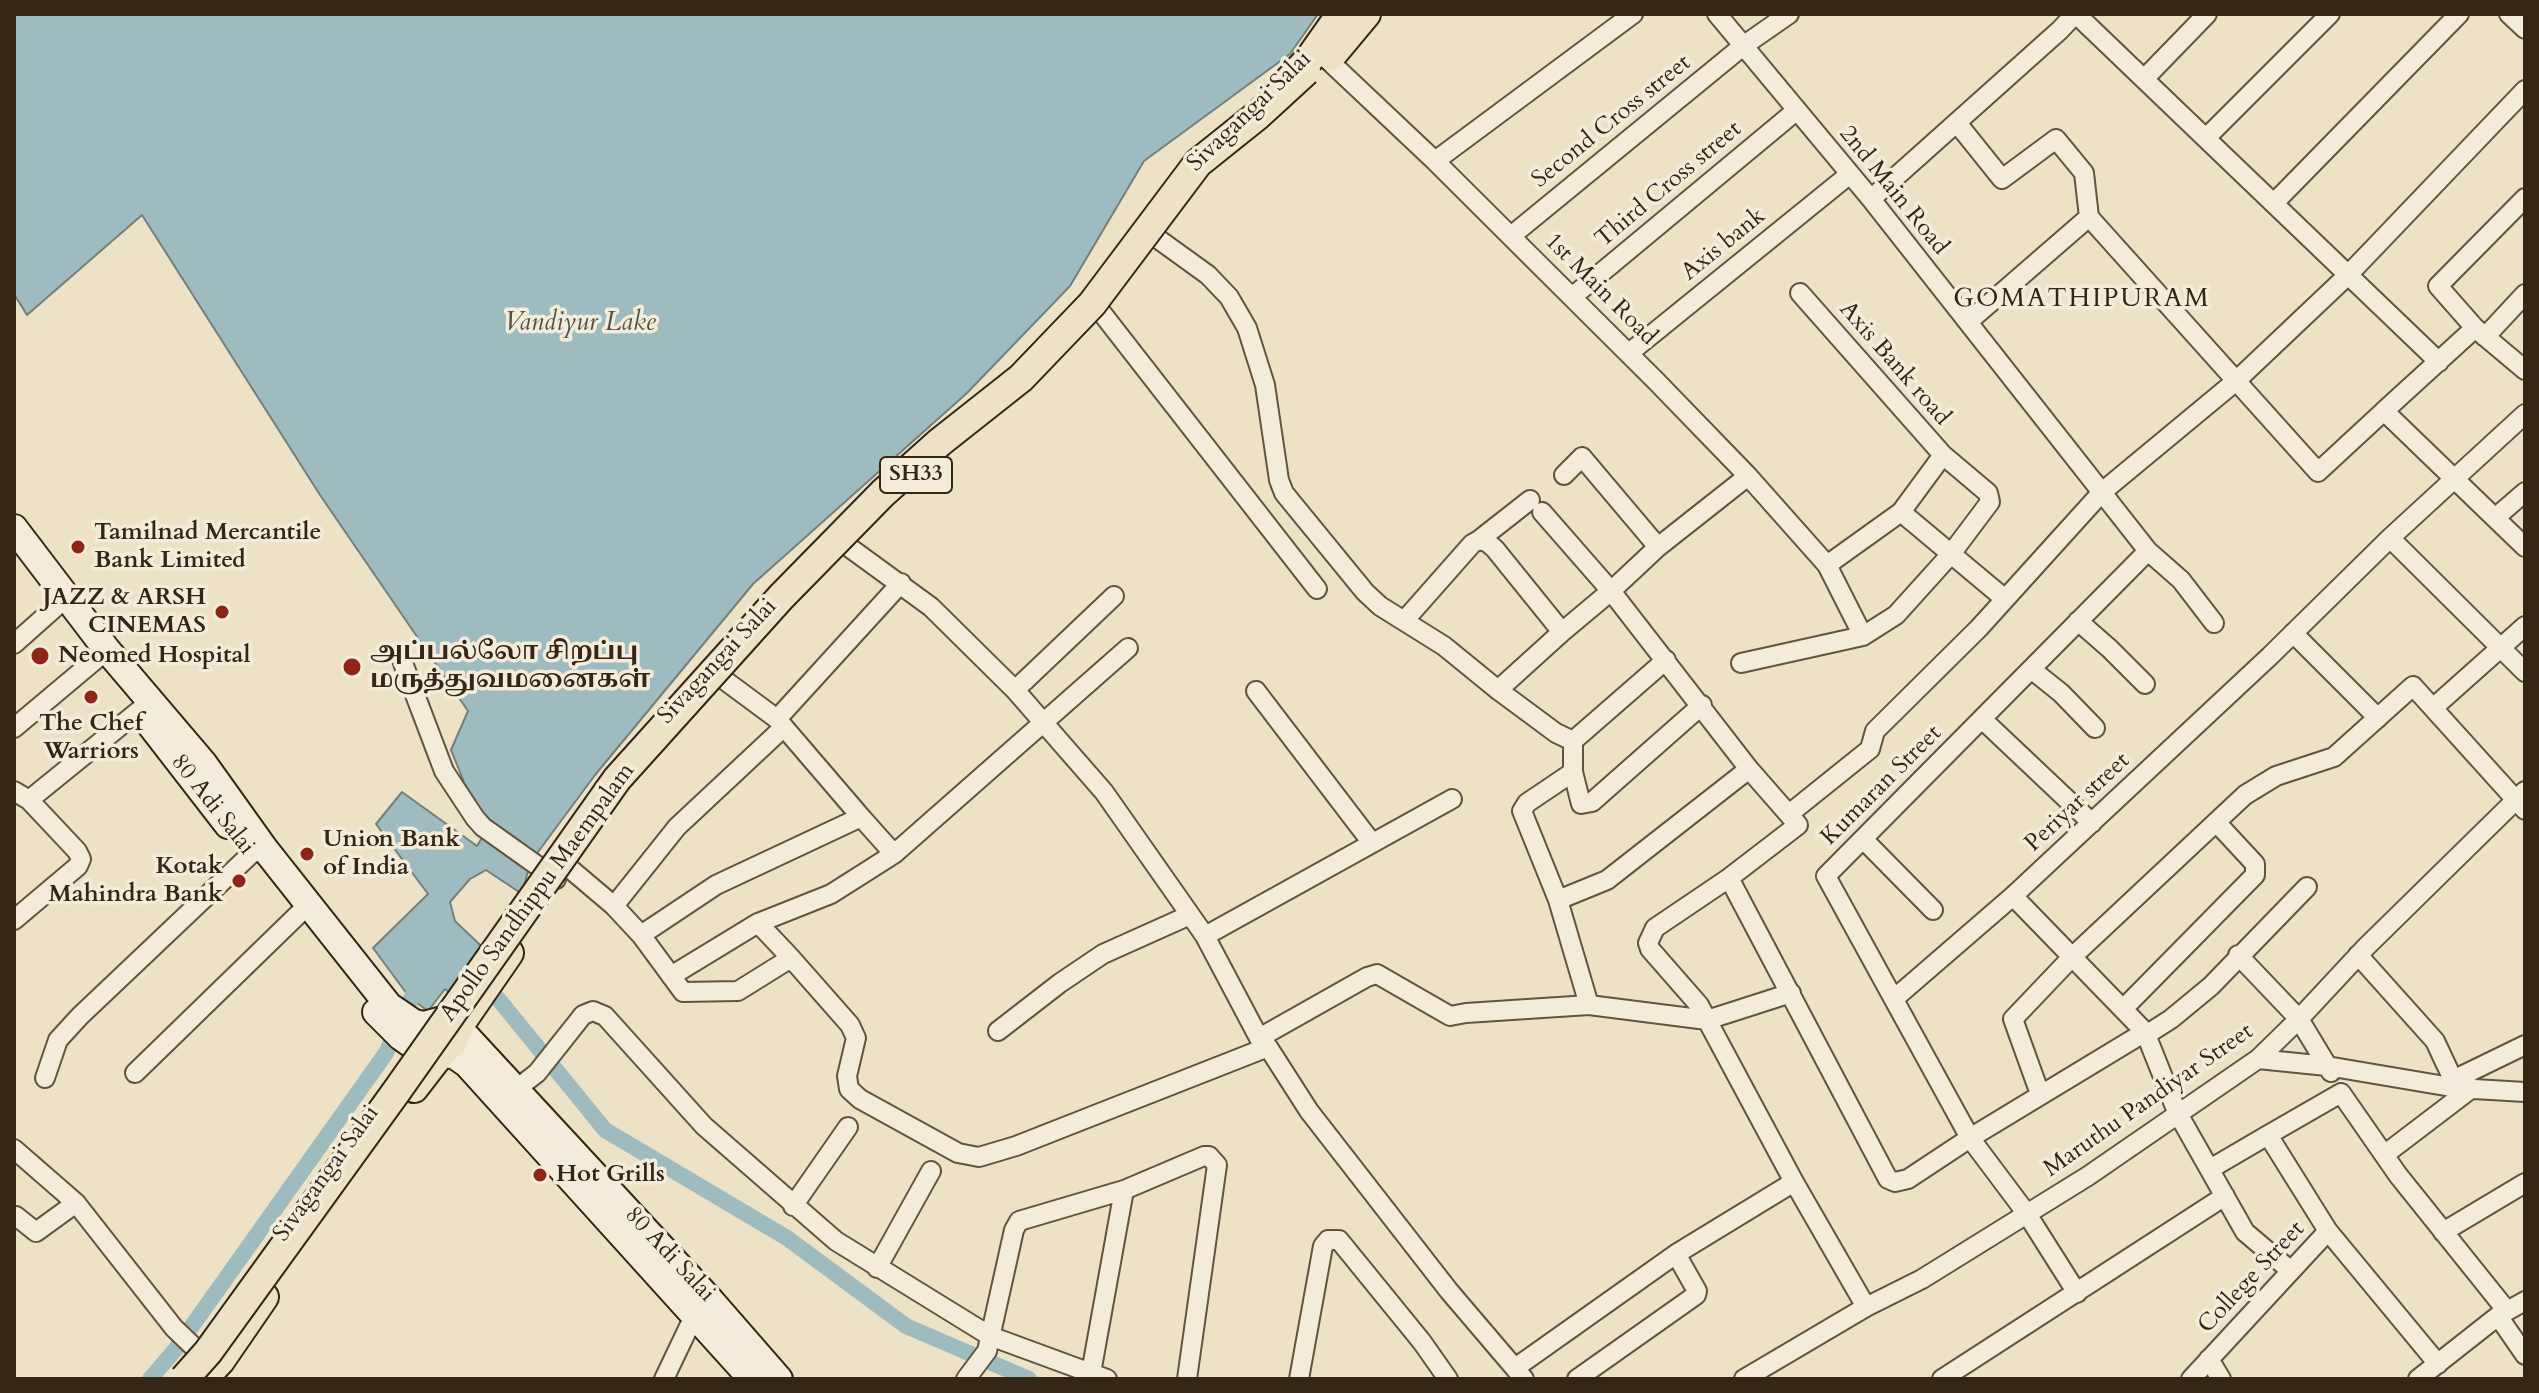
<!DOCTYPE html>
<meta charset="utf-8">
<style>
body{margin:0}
#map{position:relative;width:2539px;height:1393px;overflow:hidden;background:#ede2c6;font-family:Cardo,serif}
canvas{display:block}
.frame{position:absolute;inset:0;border:16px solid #352514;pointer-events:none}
</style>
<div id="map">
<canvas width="2539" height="1393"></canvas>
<div class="frame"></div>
</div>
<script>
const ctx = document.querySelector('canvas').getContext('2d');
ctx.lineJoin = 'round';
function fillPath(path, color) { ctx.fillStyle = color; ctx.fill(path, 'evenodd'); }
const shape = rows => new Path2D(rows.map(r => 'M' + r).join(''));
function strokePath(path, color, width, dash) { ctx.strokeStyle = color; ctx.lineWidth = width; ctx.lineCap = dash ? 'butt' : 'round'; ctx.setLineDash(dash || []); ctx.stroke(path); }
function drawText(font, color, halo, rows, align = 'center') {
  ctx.font = font + ' Cardo,"Noto Serif Tamil",serif'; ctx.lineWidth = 7; ctx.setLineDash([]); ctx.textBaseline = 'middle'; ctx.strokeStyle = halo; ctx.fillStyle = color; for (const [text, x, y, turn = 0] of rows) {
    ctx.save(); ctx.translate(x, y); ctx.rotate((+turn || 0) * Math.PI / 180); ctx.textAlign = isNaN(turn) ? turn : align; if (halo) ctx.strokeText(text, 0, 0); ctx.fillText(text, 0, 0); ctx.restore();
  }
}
const water = shape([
 [14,14,1318,14,1290,54,1144,161,1070,286,967,393,753,584,595,775,538,852,528,871,522,894,486,870,470,879,450,902,455,921,497,961,462,1002,445,989,428,1011,410,998,373,948,428,894,376,824,402,792,477,846,490,824,470,797,451,750,468,711,320,495,142,215,27,315,14,294,14,14]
]);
const canal = shape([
 [482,983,500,1001,605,1130,787,1238,906,1326,1029,1379],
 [150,1379,175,1350,386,1053,420,979]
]);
const street = shape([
 [1717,14,1871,199,2148,551,2181,580,2214,623],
 [2076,14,2439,362],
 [2509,14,2525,29],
 [1328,60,1435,161,1657,382,1748,476,1827,565],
 [2144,79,2207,14],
 [1957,123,2002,179,2056,139,2084,173,2089,217],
 [2206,138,2330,14],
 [1435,161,1633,14],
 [1871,199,2060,30,2075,14],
 [2274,203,2459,14],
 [1154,236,1208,275,1229,297,1247,328,1265,385,1279,480,1284,493,1365,592,1380,606,1404,621,1472,544,1479,540,1487,542,1495,549,1562,632,1611,591,1749,769,1798,825,1729,878,1655,928,1648,943,1650,949,1699,1005,1794,1182],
 [1511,236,1743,46,1789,14],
 [1800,293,1943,455,1901,512,2005,599],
 [1572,297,1797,110],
 [1098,308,1317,589],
 [1968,322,2089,217,2318,472,2384,411],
 [2475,328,2438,286,2525,198],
 [2485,337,2525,294],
 [1629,353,1850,174],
 [2525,370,2475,328,2384,411,2525,547],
 [1542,512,1611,591,1658,547,1582,457,1564,475],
 [2495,518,2525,492],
 [835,537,931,607,1015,690,1104,792,1205,936,1259,1038,1268,1047,1309,1111,1449,1291,1524,1379],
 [2390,538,2525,414],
 [1479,540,1530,500],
 [1658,547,1748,476],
 [1404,621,1444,646,1498,690,1556,733,1573,741],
 [2078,621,2110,649,2145,684],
 [2293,633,2378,718],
 [1863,636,1827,565,1901,512],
 [14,644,68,596],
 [1666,660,1573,741,1573,772,1581,804,1592,802,1702,705],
 [403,663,444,771,475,818,483,827,556,879],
 [1741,663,1863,636,1896,615,1951,554,1990,502,1988,493,1943,455],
 [2031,669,2061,693,2095,728],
 [1015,690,1114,596],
 [1498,690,1562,632],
 [1256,691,1372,843],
 [2433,708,2525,626],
 [777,719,901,583],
 [1982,719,2092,823],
 [14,728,107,650],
 [14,791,29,800,151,701],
 [1789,814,1870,749,1875,731,1979,628,2102,492,2236,381,2348,275,2525,90],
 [861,817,894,854,1128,648],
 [1863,839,1933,910],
 [568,867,614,906,641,935,683,992,738,991,791,958,850,1025,856,1038,847,1076,849,1089,860,1099,958,1153,979,1157,1016,1146,1268,1047],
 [1729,878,1888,1179,1895,1182,1908,1179,1970,1138,1826,876,2148,551],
 [1558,900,1522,811,1527,803,1573,772],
 [614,906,677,827,784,727],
 [14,920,78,866,81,859,77,851,29,800],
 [641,935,716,885,861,817,777,719,723,679],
 [1205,936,1452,799],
 [2238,955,2299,1019,2331,1072],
 [2358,955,2435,1041,2457,1088],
 [791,958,758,923,831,894,894,854],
 [671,976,758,923],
 [1895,998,2013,896],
 [1589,1005,1707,1020,1791,993],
 [2123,1009,2255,875,2255,864,2216,822],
 [998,1031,1060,983,1103,954,1190,915],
 [2145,1032,2177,1112,2245,1232,2291,1271],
 [2146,1035,2171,1019,2211,986,2307,887],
 [1259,1038,1367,977,1377,974,1450,1016,1466,1013,1589,1005,1558,900,1607,880,1749,769],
 [2258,1059,2327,1066,2457,1088,2525,1092],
 [135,1073,310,903],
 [45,1078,58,1040,80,1016,251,854,264,848],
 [2453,1080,2525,1045],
 [515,1090,537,1073,583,1015,593,1011,605,1016,704,1126,836,1241,990,1336,1107,1379],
 [2040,1094,2013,1019,2072,957,2245,795,2276,776,2334,757,2413,686,2525,810],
 [14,1149,76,1203,174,1328,200,1353],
 [2384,1155,2472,1088],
 [2210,1169,2268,1135],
 [793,1206,848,1127],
 [14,1218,16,1216,36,1232,76,1203],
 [2328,1231,2268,1135,2341,1093,2398,1175,2507,1311],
 [2443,1232,2525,1183],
 [877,1268,931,1171],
 [2077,1293,2027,1214,1970,1138,2145,1032,2013,896,2270,656,2390,538,2525,672],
 [2498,1316,2525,1355],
 [2209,1359,2221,1379],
 [1515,1368,1676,1254],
 [1091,1373,1124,1190],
 [664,1379,695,1314,700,1311],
 [966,1379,987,1351,1014,1230,1019,1221,1124,1190,1204,1156,1209,1156,1217,1165,1187,1379],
 [1299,1379,1323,1246,1328,1240,1339,1240,1422,1342,1448,1379],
 [1577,1379,1696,1295,1697,1291,1676,1254,1794,1182,1866,1307],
 [1744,1379,1866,1307,1922,1279,2088,1176,2258,1059,2299,1019,2366,947,2525,791],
 [1942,1379,2225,1196],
 [2191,1379,2328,1231,2438,1364],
 [2418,1379,2498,1316,2525,1301]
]);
const secondary = shape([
 [14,528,107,650,204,764,264,848,389,1006,414,1023,424,1025,446,1019,453,1022,711,1301,779,1379],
 [149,723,228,825],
 [376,1012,401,1037,425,1054,454,1055,467,1064,752,1379]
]);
const primary = shape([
 [1331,56,1366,14],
 [1284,86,1310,58,1341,14],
 [414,1088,441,1053,453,1042,458,1027,509,953],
 [203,1379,220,1361,264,1297]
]);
const primaryBridge = shape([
 [184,1379,208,1352,396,1092,617,779,781,597,883,493,940,442,1021,378,1092,304,1198,163,1258,115,1306,71]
]);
const markers = [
 [78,547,8,"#8f2418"],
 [222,612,8,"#8f2418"],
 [40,656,10,"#8f2418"],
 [352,667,10,"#8f2418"],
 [91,697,8,"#8f2418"],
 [307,854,8,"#8f2418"],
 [239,881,8,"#8f2418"],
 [540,1175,8,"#8f2418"]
];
const shields = [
 [916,475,72]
];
const shieldNames = [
 ["SH33",916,475]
];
const streetNames = [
 ["Sivagangai Salai",1250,112,-44],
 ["Second Cross street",1612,122,-39],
 ["Third Cross street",1669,185,-40],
 ["2nd Main Road",1893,191,51],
 ["Axis bank",1724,245,-39],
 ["1st Main Road",1600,290,45],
 ["Axis Bank road",1894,364,49],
 ["Sivagangai Salai",718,662,-47],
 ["Kumaran Street",1882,786,-45],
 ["Periyar street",2078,803,-43],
 ["80 Adi Salai",212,805,52],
 ["Apollo Sandhippu Maempalam",538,893,-54],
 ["Maruthu Pandiyar Street",2149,1101,-35],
 ["Sivagangai Salai",327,1174,-54],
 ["80 Adi Salai",669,1255,47],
 ["College Street",2252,1278,-47]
];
const poiNames = [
 ["Tamilnad Mercantile",94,533],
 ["Bank Limited",94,561],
 ["JAZZ & ARSH",206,598,"right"],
 ["CINEMAS",206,626,"right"],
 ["அப்பல்லோ சிறப்பு",370,653],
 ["மருத்துவமனைகள்",370,681],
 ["Neomed Hospital",58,656],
 ["The Chef",91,724,"center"],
 ["Warriors",91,752,"center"],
 ["Union Bank",323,840],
 ["of India",323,868],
 ["Kotak",223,867,"right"],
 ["Mahindra Bank",223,895,"right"],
 ["Hot Grills",556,1175]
];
const neighbourhoodNames = [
 ["GOMATHIPURAM",2082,300]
];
const waterNames = [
 ["Vandiyur Lake",580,324]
];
fillPath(water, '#9ebbbf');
strokePath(water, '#747f7b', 2);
strokePath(canal, '#9ebbbf', 16);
strokePath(street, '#635440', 22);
strokePath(secondary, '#352514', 30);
strokePath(primary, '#352514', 32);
strokePath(street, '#f3ecda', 18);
strokePath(secondary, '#f3ecda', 26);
strokePath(primary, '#ede2c6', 28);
strokePath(primaryBridge, '#352514', 32, []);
strokePath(primaryBridge, '#ede2c6', 28);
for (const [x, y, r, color] of markers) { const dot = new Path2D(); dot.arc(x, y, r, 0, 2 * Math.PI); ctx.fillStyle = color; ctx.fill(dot); strokePath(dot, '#f3ecda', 3); }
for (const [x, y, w] of shields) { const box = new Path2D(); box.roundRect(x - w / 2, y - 18, w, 36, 6); ctx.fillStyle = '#f3ecda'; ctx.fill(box); strokePath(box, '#352514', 2); }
drawText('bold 22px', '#352514', null, shieldNames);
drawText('24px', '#352514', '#f3ecda', streetNames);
drawText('bold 24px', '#352514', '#f3ecda', poiNames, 'left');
ctx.letterSpacing = '2px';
drawText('26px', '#352514', '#f3ecda', neighbourhoodNames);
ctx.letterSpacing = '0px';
drawText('italic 26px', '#545247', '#f3ecda', waterNames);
</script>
